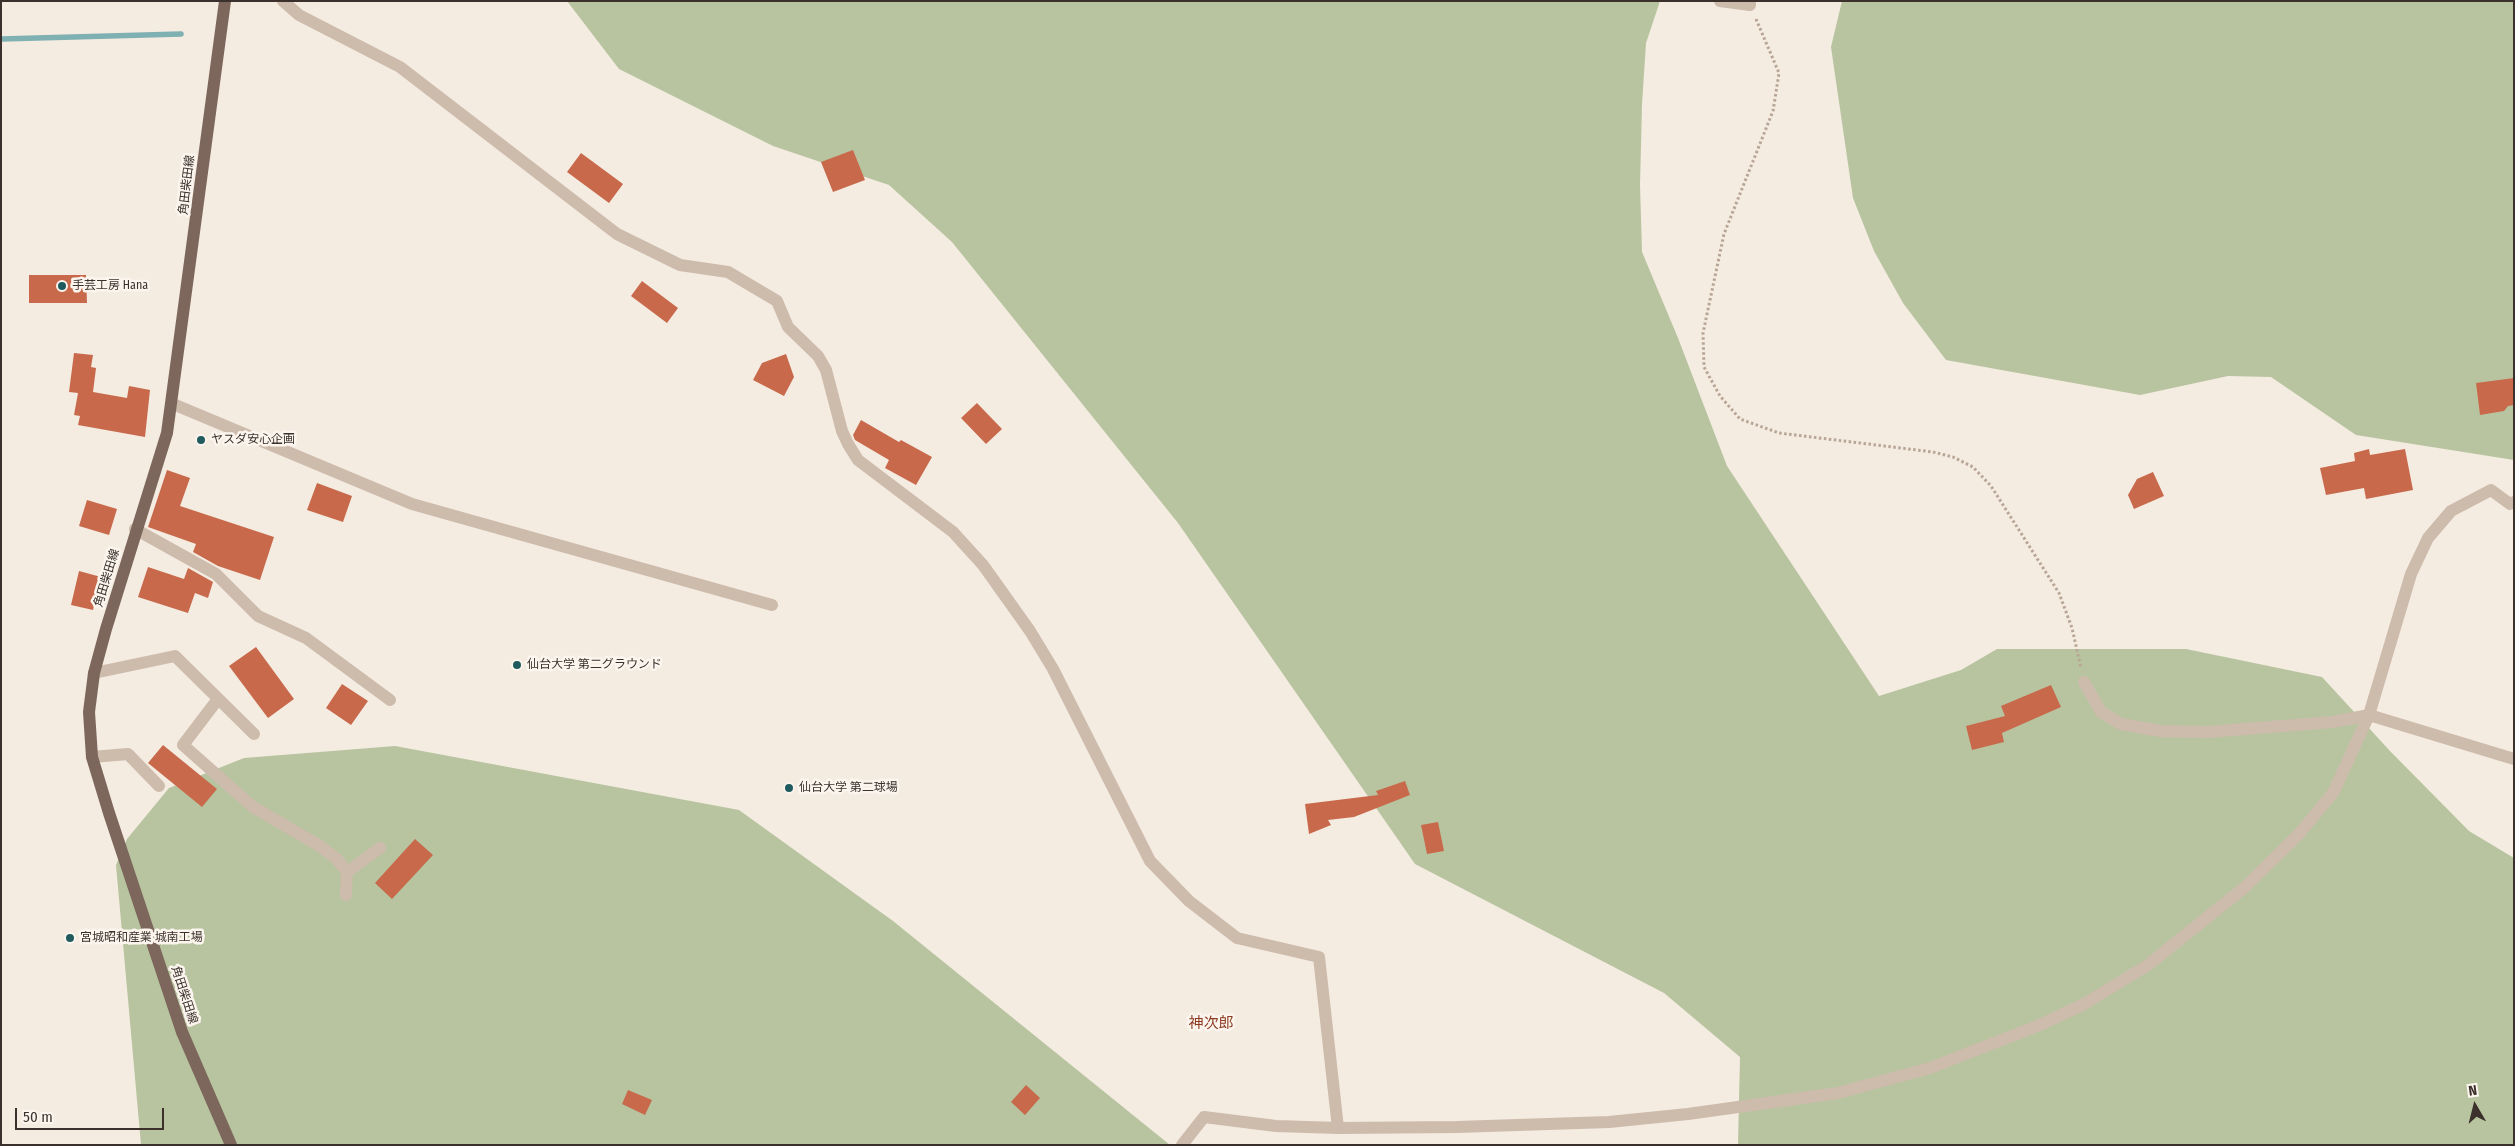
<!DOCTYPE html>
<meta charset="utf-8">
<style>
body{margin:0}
#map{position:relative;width:2515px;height:1146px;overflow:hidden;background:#f4ebe1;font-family:"Fira Sans Condensed",sans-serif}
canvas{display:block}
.frame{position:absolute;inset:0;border:2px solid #3b302b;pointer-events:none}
.north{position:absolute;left:2450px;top:1081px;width:50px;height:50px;-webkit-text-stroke:4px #fbf5ee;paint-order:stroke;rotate:352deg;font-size:14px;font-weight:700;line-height:20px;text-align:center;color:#3b302b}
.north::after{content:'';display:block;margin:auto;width:18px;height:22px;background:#3b302b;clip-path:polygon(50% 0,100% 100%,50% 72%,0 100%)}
.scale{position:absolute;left:15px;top:1108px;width:149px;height:22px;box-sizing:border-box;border:2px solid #3b302b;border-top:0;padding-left:6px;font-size:15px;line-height:18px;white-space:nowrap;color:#3b302b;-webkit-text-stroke:4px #fbf5ee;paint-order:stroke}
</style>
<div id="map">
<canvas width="2515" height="1146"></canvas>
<div class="frame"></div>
<div class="north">N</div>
<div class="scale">50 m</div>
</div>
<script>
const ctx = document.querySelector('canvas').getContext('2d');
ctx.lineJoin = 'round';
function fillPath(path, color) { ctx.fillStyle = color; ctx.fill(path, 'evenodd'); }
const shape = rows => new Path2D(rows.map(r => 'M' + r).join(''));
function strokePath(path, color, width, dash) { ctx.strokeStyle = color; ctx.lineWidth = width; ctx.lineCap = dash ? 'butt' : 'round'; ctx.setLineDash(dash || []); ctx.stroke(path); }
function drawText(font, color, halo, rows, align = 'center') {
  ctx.font = font + ' "Fira Sans Condensed","Noto Sans JP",sans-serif'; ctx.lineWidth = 5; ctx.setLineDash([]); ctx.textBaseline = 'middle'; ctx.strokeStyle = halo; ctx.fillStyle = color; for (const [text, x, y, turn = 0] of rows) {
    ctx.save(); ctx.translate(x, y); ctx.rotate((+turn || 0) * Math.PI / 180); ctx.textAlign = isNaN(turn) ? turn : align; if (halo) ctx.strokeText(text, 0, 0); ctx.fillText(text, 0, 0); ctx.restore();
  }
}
const green = shape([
 [567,1,1660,1,1646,43,1642,104,1640,185,1642,252,1678,338,1727,466,1879,696,1961,670,1997,649,2186,649,2322,677,2390,751,2469,831,2514,858,2514,1145,1738,1145,1740,1057,1664,993,1415,864,1178,523,952,242,889,185,773,146,619,69],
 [1842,1,2514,1,2514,460,2356,435,2271,377,2228,376,2140,395,1946,360,1903,303,1874,251,1853,198,1831,47],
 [395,746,739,810,893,921,1170,1145,141,1145,116,865,127,839,169,788,244,758]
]);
const stream = shape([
 [1,39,181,34]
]);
const building = shape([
 [853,150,865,180,833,192,821,162],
 [581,153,623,184,609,203,567,172],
 [29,275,86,275,87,303,29,303],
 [642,281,678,308,667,323,631,296],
 [74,353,93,355,91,367,96,368,93,392,127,398,129,386,150,390,145,437,78,425,80,416,74,415,78,393,69,392],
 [786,354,794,377,784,396,753,380,762,363],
 [2514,378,2514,405,2508,406,2504,411,2480,415,2476,383],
 [977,403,1002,429,986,444,961,418],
 [861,420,899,442,901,440,932,457,916,485,885,468,889,460,855,440,853,435],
 [2369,449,2370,455,2405,449,2413,490,2366,499,2364,488,2326,495,2320,468,2355,461,2354,453],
 [167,470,190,478,180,506,274,537,260,580,218,566,193,552,196,544,148,527],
 [2153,472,2164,496,2134,509,2128,495,2137,479],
 [317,483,352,496,343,522,307,510],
 [87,500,117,509,109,535,79,526],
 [148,567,184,579,188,568,213,582,208,598,195,593,188,613,138,597],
 [79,571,101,577,93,610,71,605],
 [256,647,294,699,268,718,229,666],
 [342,684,368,701,351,725,326,708],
 [2051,685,2061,707,2002,733,2004,742,1972,750,1966,726,2005,716,2001,706],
 [163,745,217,789,202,807,148,763],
 [1405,781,1410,795,1354,817,1328,820,1331,825,1309,834,1305,804,1378,795,1376,791],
 [1438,822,1444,851,1427,854,1421,825],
 [415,839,433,855,392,899,375,883],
 [1026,1085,1040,1098,1025,1115,1011,1102],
 [628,1090,652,1100,645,1115,622,1104]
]);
const path = shape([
 [1756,19,1779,73,1773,111,1724,234,1703,333,1704,367,1720,396,1740,419,1779,433,1933,452,1953,457,1973,467,1991,486,2059,593,2072,628,2081,668]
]);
const minor = shape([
 [283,1,299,15,400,67,617,234,680,265,728,272,777,301,788,327,818,356,826,370,842,431,848,444,858,460,953,532,983,565,1030,631,1053,669,1150,861,1189,901,1237,938,1319,957,1338,1128],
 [1720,1,1750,5,1750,1],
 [173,404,412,504,772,605],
 [135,529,216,574,258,616,306,638,390,700],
 [94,673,175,656,254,734],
 [2084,682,2101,712,2121,724,2160,731,2207,732,2333,722,2369,715,2514,759],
 [218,699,183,745,253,807,320,846,337,859,347,872,346,895],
 [92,757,128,754,159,786],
 [347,872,380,848],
 [1182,1145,1204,1117,1276,1126,1338,1128,1457,1127,1609,1122,1688,1114,1838,1093,1930,1068,2040,1025,2084,1004,2148,965,2245,887,2298,835,2333,793,2369,715,2411,574,2428,538,2451,511,2491,490,2510,504,2514,502]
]);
const major = shape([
 [225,1,167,433,106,629,94,673,89,712,92,757,109,813,182,1032,231,1145]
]);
const markers = [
 [62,286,5,"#1f5a5e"],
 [201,440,5,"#1f5a5e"],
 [517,665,5,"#1f5a5e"],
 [789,788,5,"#1f5a5e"],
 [70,938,5,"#1f5a5e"]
];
const streetNames = [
 ["角田柴田線",187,185,-83],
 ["角田柴田線",107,578,-73],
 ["角田柴田線",184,995,72]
];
const poiNames = [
 ["手芸工房 Hana",72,286],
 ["ヤスダ安心企画",211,440],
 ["仙台大学 第二グラウンド",527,665],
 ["仙台大学 第二球場",799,788],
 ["宮城昭和産業 城南工場",80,938]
];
const quarterNames = [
 ["神次郎",1211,1024]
];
fillPath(green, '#b8c4a0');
strokePath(stream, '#7fb0b2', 5.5);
fillPath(building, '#c8694b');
strokePath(path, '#b9a596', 3, [2.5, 2.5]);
strokePath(minor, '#cdbbac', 12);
strokePath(major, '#7d675c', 12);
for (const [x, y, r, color] of markers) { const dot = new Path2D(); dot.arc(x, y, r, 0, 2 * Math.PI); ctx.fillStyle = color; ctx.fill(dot); strokePath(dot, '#fbf5ee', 2); }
drawText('12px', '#3b302b', '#fbf5ee', streetNames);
drawText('12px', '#3b302b', '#fbf5ee', poiNames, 'left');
drawText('15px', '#8c3b22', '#fbf5ee', quarterNames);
</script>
